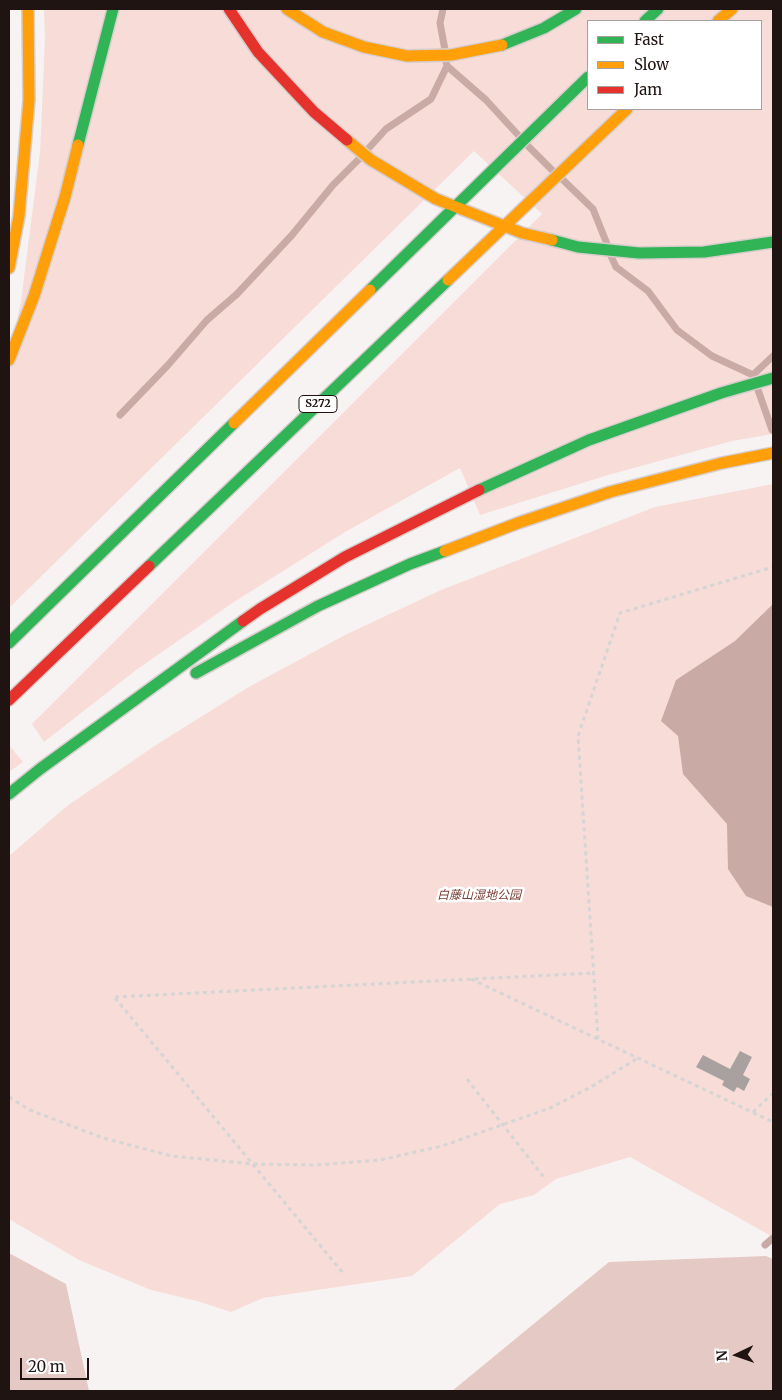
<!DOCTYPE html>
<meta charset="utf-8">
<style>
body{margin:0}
#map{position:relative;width:782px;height:1400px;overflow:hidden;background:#f8f3f3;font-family:Merriweather,serif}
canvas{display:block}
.frame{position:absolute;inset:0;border:10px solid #201412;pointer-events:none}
.legend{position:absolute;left:587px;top:20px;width:175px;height:90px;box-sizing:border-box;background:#fff;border:1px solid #a6a1a0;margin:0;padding:6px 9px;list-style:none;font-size:15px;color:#201412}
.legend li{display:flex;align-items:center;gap:10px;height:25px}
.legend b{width:25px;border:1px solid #a6a1a0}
.north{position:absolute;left:712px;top:1330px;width:50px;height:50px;-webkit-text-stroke:4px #fff;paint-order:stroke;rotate:267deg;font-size:14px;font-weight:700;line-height:20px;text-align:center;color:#201412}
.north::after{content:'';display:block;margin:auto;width:18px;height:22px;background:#201412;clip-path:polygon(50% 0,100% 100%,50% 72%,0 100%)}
.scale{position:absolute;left:20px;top:1358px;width:69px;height:22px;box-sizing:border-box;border:2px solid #201412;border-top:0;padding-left:6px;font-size:15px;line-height:18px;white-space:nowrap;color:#201412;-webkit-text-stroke:4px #fff;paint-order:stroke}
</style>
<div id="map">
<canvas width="782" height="1400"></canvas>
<div class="frame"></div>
<ul class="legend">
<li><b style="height:6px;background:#30b455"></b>Fast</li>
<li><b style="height:6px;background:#ff9f0a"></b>Slow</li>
<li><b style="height:6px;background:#e5322d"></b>Jam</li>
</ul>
<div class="north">N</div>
<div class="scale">20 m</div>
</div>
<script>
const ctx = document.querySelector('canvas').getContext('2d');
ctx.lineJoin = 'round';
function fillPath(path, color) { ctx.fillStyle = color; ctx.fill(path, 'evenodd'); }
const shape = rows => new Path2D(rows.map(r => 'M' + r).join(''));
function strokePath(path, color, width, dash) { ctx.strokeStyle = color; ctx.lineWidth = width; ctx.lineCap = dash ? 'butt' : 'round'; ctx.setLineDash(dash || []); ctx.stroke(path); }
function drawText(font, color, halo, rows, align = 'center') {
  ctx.font = font + ' Merriweather,"Noto Sans SC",serif'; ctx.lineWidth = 5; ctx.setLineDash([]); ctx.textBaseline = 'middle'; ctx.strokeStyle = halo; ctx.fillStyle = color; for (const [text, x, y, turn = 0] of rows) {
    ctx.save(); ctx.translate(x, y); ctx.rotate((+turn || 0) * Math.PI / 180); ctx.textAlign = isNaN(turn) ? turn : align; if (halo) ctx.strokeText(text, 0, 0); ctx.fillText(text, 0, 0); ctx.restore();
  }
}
const green = shape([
 [44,9,773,9,773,434,732,441,608,475,480,515,460,468,345,532,234,602,136,670,44,742,32,724,542,214,474,151,9,608,9,359,21,301,40,152,45,39],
 [588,21,761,21,761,109,588,109],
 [773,484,773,1237,630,1157,556,1179,534,1195,500,1204,412,1276,263,1298,231,1312,197,1301,151,1290,79,1260,9,1219,9,856,67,806,156,745,247,688,345,635,441,590,655,507],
 [9,745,23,762,9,772,9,744]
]);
const forest = shape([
 [9,1253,66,1284,89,1391,9,1391],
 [766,1256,773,1259,773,1391,452,1391,609,1262]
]);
const water = shape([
 [773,604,773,907,746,896,728,869,727,824,683,774,678,736,661,721,676,680,735,641]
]);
const stream = shape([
 [443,9,440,23,445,50],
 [447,66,486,100,520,137],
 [527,145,553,171],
 [367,150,386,129,431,99,447,66,446,61],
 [561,178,593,209,607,244],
 [611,256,616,267,648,291,677,330,712,356,753,375],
 [755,373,773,356],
 [757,387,772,430],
 [120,415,168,365,207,320,237,294,292,235,333,185,360,158],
 [765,1245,773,1238]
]);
const building = shape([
 [740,1051,752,1057,743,1075,750,1079,744,1091,737,1087,734,1092,722,1085,724,1081,696,1067,703,1055,730,1069]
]);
const path = shape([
 [471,979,773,1122],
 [115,997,593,973],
 [115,998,343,1273],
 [598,1039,578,736,620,613,773,567],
 [467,1079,546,1180],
 [9,1097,30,1110,103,1138,172,1156,253,1164,316,1165,380,1160,442,1146,550,1108,591,1087,638,1058],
 [753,1112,773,1093]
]);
const fast = shape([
 [645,21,658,9],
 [502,45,544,28,576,9],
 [78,145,113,9],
 [552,240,578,247,639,253,704,252,773,242],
 [370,290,588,77],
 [479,490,589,440,721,393,773,378],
 [149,566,448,280],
 [9,643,234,423],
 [196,673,318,606,410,564,445,551],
 [9,794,40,769,243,621]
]);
const slow = shape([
 [287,9,323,32,364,47,407,56,451,55,502,45],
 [718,21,732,9],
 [347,140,371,160,436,199,522,233,552,240],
 [9,268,19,216,29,100,28,9],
 [448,280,627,109],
 [9,360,34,296,65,197,78,145],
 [234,423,370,290],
 [445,551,518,523,610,492,722,463,773,453]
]);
const jam = shape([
 [229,9,258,52,314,112,347,140],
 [243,621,260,609,345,557,479,490],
 [9,700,149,566]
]);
const shields = [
 [318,404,38]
];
const shieldNames = [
 ["S272",318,404]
];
const parkNames = [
 ["白藤山湿地公园",479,896]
];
fillPath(green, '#f7dcd8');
fillPath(forest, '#e5c9c4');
fillPath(water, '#caaaa4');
strokePath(stream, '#caaaa4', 7);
fillPath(building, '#a9a1a0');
strokePath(fast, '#d6cdcc', 14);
strokePath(slow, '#d6cdcc', 14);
strokePath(jam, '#d6cdcc', 14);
strokePath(path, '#d6d4d4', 3, [4, 4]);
strokePath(fast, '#30b455', 11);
strokePath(slow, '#ff9f0a', 11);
strokePath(jam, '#e5322d', 11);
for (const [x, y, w] of shields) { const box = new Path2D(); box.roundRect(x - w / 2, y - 8.5, w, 17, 4); ctx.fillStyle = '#fff'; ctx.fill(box); strokePath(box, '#201412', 1); }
drawText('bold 11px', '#201412', null, shieldNames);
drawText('italic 12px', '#7b3e35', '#fff', parkNames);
</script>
